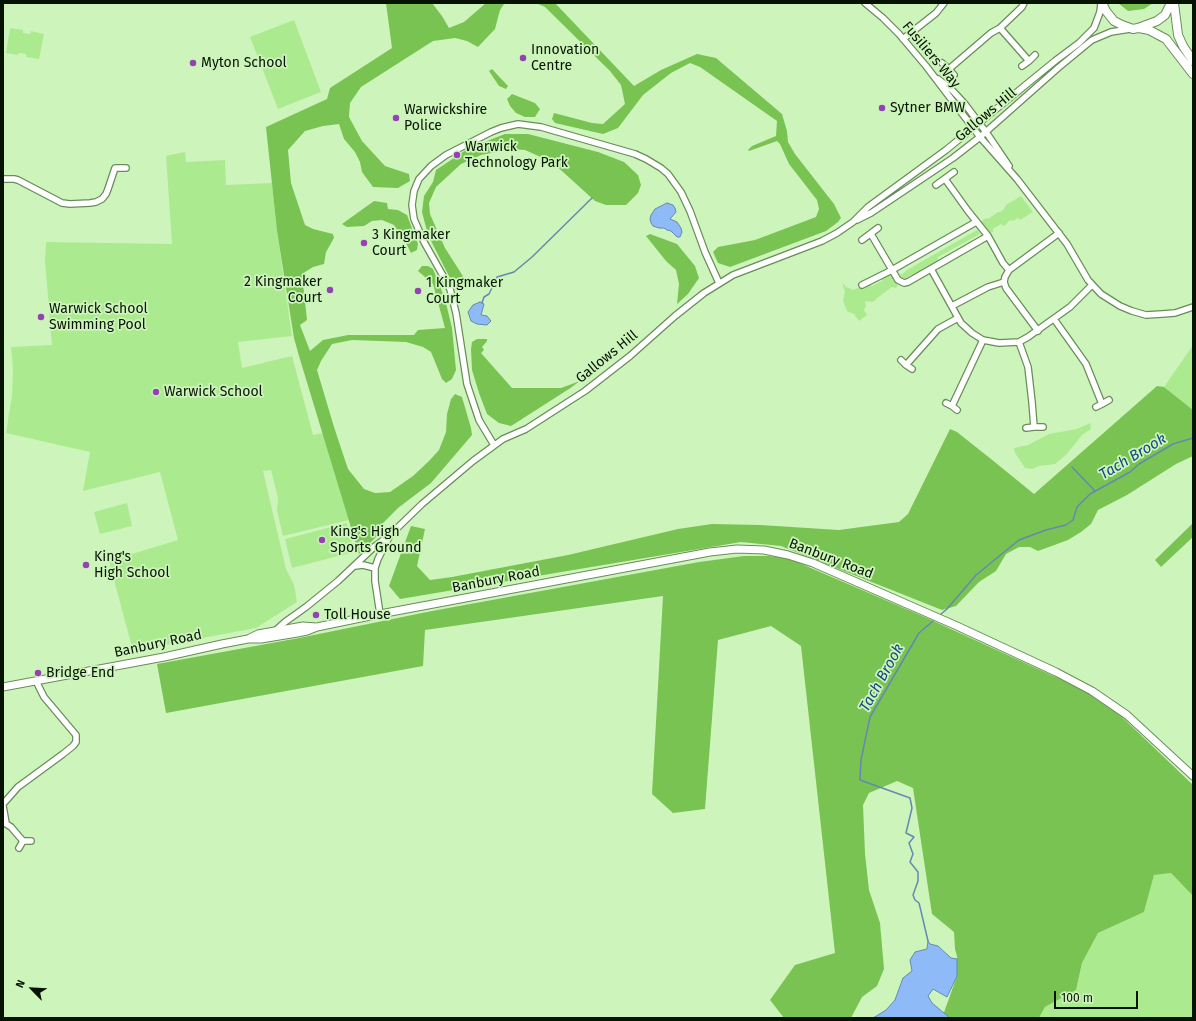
<!DOCTYPE html>
<style>
body{margin:0}
#map{position:relative;width:1196px;height:1021px;overflow:hidden;background:#cdf5bb;font-family:"Fira Sans",sans-serif}
canvas{display:block}
.frame{position:absolute;inset:0;border:4px solid #061302;pointer-events:none}
.north{position:absolute;left:12px;top:969px;width:40px;height:40px;-webkit-text-stroke:3px #cdf5bb;paint-order:stroke;rotate:294deg;font-size:11px;font-weight:700;line-height:16px;text-align:center;color:#061302}
.north::after{content:'';display:block;margin:auto;width:14px;height:18px;background:#061302;clip-path:polygon(50% 0,100% 100%,50% 72%,0 100%)}
.scale{position:absolute;left:1054px;top:991px;width:84px;height:18px;box-sizing:border-box;border:2px solid #061302;border-top:0;padding-left:5px;font-size:12px;line-height:14px;white-space:nowrap;color:#061302;-webkit-text-stroke:3px #cdf5bb;paint-order:stroke}
</style>
<div id="map">
<canvas width="1196" height="1021"></canvas>
<div class="frame"></div>
<div class="north">N</div>
<div class="scale">100 m</div>
</div>
<script>
const ctx = document.querySelector('canvas').getContext('2d');
ctx.lineJoin = 'round';
function fillPath(path, color) { ctx.fillStyle = color; ctx.fill(path, 'evenodd'); }
const shape = rows => new Path2D(rows.map(r => 'M' + r).join(''));
function strokePath(path, color, width, dash) { ctx.strokeStyle = color; ctx.lineWidth = width; ctx.lineCap = dash ? 'butt' : 'round'; ctx.setLineDash(dash || []); ctx.stroke(path); }
function drawText(font, color, halo, rows, align = 'center') {
  ctx.font = font + ' "Fira Sans",sans-serif'; ctx.lineWidth = 3.5; ctx.setLineDash([]); ctx.textBaseline = 'middle'; ctx.strokeStyle = halo; ctx.fillStyle = color; for (const [text, x, y, turn = 0] of rows) {
    ctx.save(); ctx.translate(x, y); ctx.rotate((+turn || 0) * Math.PI / 180); ctx.textAlign = isNaN(turn) ? turn : align; if (halo) ctx.strokeText(text, 0, 0); ctx.fillText(text, 0, 0); ctx.restore();
  }
}
const green = shape([
 [294,20,321,92,278,109,250,37],
 [10,28,23,30,23,33,30,34,31,31,44,34,39,59,26,57,26,54,19,53,18,55,6,53],
 [185,152,186,162,225,160,226,185,272,183,277,231,292,336,238,342,242,368,292,356,313,435,323,433,349,520,283,536,277,511,278,498,271,470,263,471,286,569,294,585,297,602,256,628,133,651,109,561,178,540,160,472,83,491,90,452,6,433,12,395,13,368,11,347,52,345,45,261,46,242,172,244,166,156],
 [1021,196,1033,212,1020,220,1018,218,1013,221,1010,220,1004,226,1001,224,993,229,993,232,990,233,980,222,986,218,988,219,998,212,1000,212,1004,209,1006,205],
 [977,230,980,234,938,257,938,261,913,276,911,275,906,278,902,278,900,275,905,272,907,270],
 [890,274,898,285,896,288,892,287,876,299,875,301,872,302,865,301,866,306,864,310,867,315,859,321,854,314,847,311,843,301,845,292,842,282,846,287,853,290,869,284,872,286,882,281,882,278],
 [1193,345,1193,410,1164,387],
 [1090,423,1091,429,1082,435,1067,454,1055,464,1039,466,1032,469,1025,468,1015,453,1014,448,1028,445,1049,434,1077,429],
 [127,503,132,526,100,534,94,512],
 [347,523,354,552,292,568,285,539],
 [1171,873,1193,896,1193,1018,1039,1018,1045,1007,1076,990,1082,963,1098,933,1144,912,1154,875]
]);
const forest = shape([
 [386,3,432,3,442,16,449,28,464,22,486,3,507,3,504,4,500,10,495,29,478,47,467,41,455,38,433,41,361,87,350,103,349,117,362,141,385,166,409,174,410,181,398,188,373,187,362,172,360,162,355,152,344,139,339,124,323,126,305,131,288,150,291,183,305,225,313,229,333,234,334,238,326,252,324,264,313,267,302,274,307,320,300,325,310,351,323,340,348,335,414,335,418,330,445,328,433,284,418,271,422,266,428,266,433,269,445,299,452,328,456,370,452,379,446,383,442,379,431,352,423,347,406,342,352,340,332,344,321,361,317,370,334,427,348,469,364,489,375,493,390,492,413,476,429,461,439,450,446,432,447,414,451,399,455,394,462,397,471,428,472,435,431,483,398,508,383,523,380,533,359,554,299,356,294,338,277,231,266,127,327,99,330,88,392,48],
 [536,3,555,3,634,86,661,70,697,54,716,58,782,114,787,131,788,142,795,154,834,204,841,218,838,222,826,231,730,267,718,263,713,252,718,247,755,240,816,217,819,209,817,200,789,164,780,144,777,141,749,151,748,150,752,146,776,136,777,121,700,67,690,63,671,73,643,95,618,128,603,134,555,123,552,119,554,113,592,123,603,124,625,104,621,85,610,71,545,7],
 [1118,3,1153,3,1144,9,1128,11],
 [492,69,508,86,506,89,499,86,489,71],
 [512,94,535,103,540,109,535,117,525,117,516,113,510,106,507,99],
 [505,134,528,134,598,152,624,162,638,175,641,185,638,193,626,205,606,205,595,201,552,162,525,150,511,149,481,155,461,164,436,187,429,203,430,214,445,248,468,284,464,287,461,289,454,286,428,235,422,212,424,196,433,182,436,170,469,148],
 [374,201,387,203,388,209,398,210,407,215,418,244,417,250,411,253,405,241,394,225,382,220,372,221,364,226,347,227,342,224],
 [650,234,677,244,695,266,699,278,688,294,677,304,679,284,676,270,666,261,646,236],
 [477,339,487,339,487,341,482,347,484,350,481,353,512,388,561,388,580,381,569,389,511,426,499,423,487,414,479,393,472,370,471,349,472,342],
 [1157,386,1164,387,1193,410,1193,456,1176,464,1127,495,1098,510,1091,524,1081,532,1068,540,1038,551,1030,547,1019,547,1006,554,996,571,979,582,956,606,942,610,781,546,741,542,400,599,389,586,411,526,425,529,417,566,430,580,452,577,568,555,678,529,712,524,760,525,839,530,899,522,908,514,950,429,957,432,991,459,1034,494],
 [1193,523,1193,537,1161,567,1155,560],
 [744,556,769,556,790,559,927,618,1073,685,1092,694,1121,716,1193,785,1193,896,1171,873,1154,875,1144,912,1098,933,1082,963,1076,990,1045,1007,1039,1018,942,1018,957,976,957,956,955,949,954,932,932,914,913,788,897,781,869,793,863,805,865,854,869,890,880,923,884,969,877,986,862,997,851,1018,784,1018,770,1000,795,965,835,953,801,646,771,626,718,640,705,809,673,813,652,794,663,596,425,630,423,666,166,713,157,664,299,638,432,611,699,562]
]);
const water = shape([
 [667,203,673,205,675,208,676,212,670,219,677,222,681,228,682,232,680,237,677,237,671,231,667,230,664,228,659,228,653,226,651,223,650,219,651,215,655,209,667,203],
 [480,302,484,304,481,315,487,316,491,321,487,325,477,324,471,321,468,312,473,305,480,302],
 [928,941,930,944,938,946,951,958,957,959,957,976,947,997,933,989,928,996,932,1003,950,1018,873,1018,886,1010,895,1000,903,978,912,971,910,960,915,952,927,949,928,941]
]);
const stream = shape([
 [482,303,484,297,489,294,497,277,514,272,532,257,592,198],
 [1072,467,1095,491],
 [941,614,947,609,976,575,1019,540,1046,530,1066,525,1073,520,1077,507,1090,494,1130,472,1139,464,1173,444,1193,438],
 [928,941,920,907,919,903,915,900,913,895,918,881,918,872,910,862,913,854,909,843,914,837,906,833,912,808,910,798,860,780,861,760,870,717,919,633,933,621]
]);
const minor = shape([
 [865,3,883,18,899,34,926,66,980,137,1017,179,1067,244,1088,280,1101,294,1120,306,1132,311,1146,315,1162,314,1175,313,1193,307],
 [1000,28,1029,61,1035,55],
 [903,39,936,13,944,3],
 [942,63,949,69,991,33,1000,28,1022,7,1024,3],
 [1022,66,1029,61],
 [949,69,954,75],
 [938,79,952,90,964,103,986,132,1009,166],
 [3,179,14,179,18,180,62,203,70,204,90,203,96,202,102,199,106,194,108,189,115,168,126,168],
 [945,179,968,211,988,236,1003,263,1009,270],
 [936,185,954,172],
 [857,220,871,213,953,158,980,137,1058,68,1092,40,1111,32,1130,29],
 [871,234,898,280,904,283,908,282,988,236],
 [862,240,878,228],
 [931,269,961,323,972,333,983,340,999,343,1019,342,1028,337,1070,307,1092,285],
 [1004,282,1006,288,1038,331],
 [862,285,892,270,976,222],
 [952,306,988,287,1004,282,1005,277,1009,270,1059,233],
 [1054,319,1086,364,1102,404,1096,407],
 [1019,342,1028,367,1032,402,1034,427,1026,428],
 [901,360,906,365,938,329,958,318],
 [906,365,912,369],
 [946,403,952,406],
 [1102,404,1109,400],
 [957,410,952,406,983,340],
 [1034,427,1043,427],
 [494,445,479,420,467,384,456,313,450,289,442,274,424,242,414,219,412,205,414,191,419,179,431,166,446,155,491,132,501,128,518,124,541,127,635,154,646,159,661,168,668,174,681,192,690,211,705,252,719,283],
 [355,566,363,565,375,568],
 [380,614,375,581,375,568,378,559,389,537],
 [275,631,285,622,306,607,338,581,374,547,390,535,422,504,473,461,503,439,526,429,585,391,630,356,675,316,704,293,733,275,822,241,837,233,853,222,868,207,946,150,1055,61,1079,43,1094,28,1100,12,1101,3],
 [3,804,18,787,63,754,73,746,76,742,76,735,44,697,36,681],
 [3,806,6,823],
 [3,822,11,827,23,841],
 [19,848,23,841,31,841]
]);
const major = shape([
 [250,638,258,634,303,626,316,627],
 [3,687,164,657,222,644,248,639,261,639,297,633,307,631,317,627,380,614,710,552,737,549,764,550,788,555,813,563,957,626,1056,672,1092,691,1127,715,1193,776]
]);
const highway = shape([
 [1102,3,1106,11,1114,21,1122,25,1133,29,1138,28,1157,21,1165,15,1171,3],
 [1174,3,1178,35,1183,46,1193,61],
 [1139,28,1149,30,1166,39,1193,74]
]);
const markers = [
 [523,58,4,"#9442b1"],
 [193,63,4,"#9442b1"],
 [882,108,4,"#9442b1"],
 [396,118,4,"#9442b1"],
 [457,155,4,"#9442b1"],
 [364,243,4,"#9442b1"],
 [330,290,4,"#9442b1"],
 [418,291,4,"#9442b1"],
 [41,317,4,"#9442b1"],
 [156,392,4,"#9442b1"],
 [322,540,4,"#9442b1"],
 [86,565,4,"#9442b1"],
 [316,615,4,"#9442b1"],
 [38,673,4,"#9442b1"]
];
const poiNames = [
 ["Innovation",531,50],
 ["Centre",531,66],
 ["Myton School",201,63],
 ["Sytner BMW",890,108],
 ["Warwickshire",404,110],
 ["Police",404,126],
 ["Warwick",465,147],
 ["Technology Park",465,163],
 ["3 Kingmaker",372,235],
 ["Court",372,251],
 ["2 Kingmaker",322,282,"right"],
 ["Court",322,298,"right"],
 ["1 Kingmaker",426,283],
 ["Court",426,299],
 ["Warwick School",49,309],
 ["Swimming Pool",49,325],
 ["Warwick School",164,392],
 ["King's High",330,532],
 ["Sports Ground",330,548],
 ["King's",94,557],
 ["High School",94,573],
 ["Toll House",324,615],
 ["Bridge End",46,673]
];
const streetNames = [
 ["Fusiliers Way",931,55,50],
 ["Gallows Hill",986,115,-40],
 ["Gallows Hill",607,357,-39],
 ["Banbury Road",831,559,21],
 ["Banbury Road",496,580,-11],
 ["Banbury Road",158,644,-12]
];
const waterNames = [
 ["Tach Brook",1133,457,-31],
 ["Tach Brook",882,678,-61]
];
fillPath(green, '#acea90');
fillPath(forest, '#79c353');
fillPath(water, '#8ebbf7');
strokePath(water, '#6589ae', 1);
strokePath(stream, '#6589ae', 1.5);
strokePath(minor, '#698d59', 8);
strokePath(major, '#698d59', 9);
strokePath(highway, '#698d59', 10);
strokePath(minor, '#fff', 5.5);
strokePath(major, '#fff', 7);
strokePath(highway, '#fff', 8);
for (const [x, y, r, color] of markers) { const dot = new Path2D(); dot.arc(x, y, r, 0, 2 * Math.PI); ctx.fillStyle = color; ctx.fill(dot); strokePath(dot, '#cdf5bb', 1.5); }
drawText('14px', '#061302', '#cdf5bb', poiNames, 'left');
drawText('14px', '#061302', '#cdf5bb', streetNames);
drawText('italic 15px', '#144684', '#cdf5bb', waterNames);
</script>
